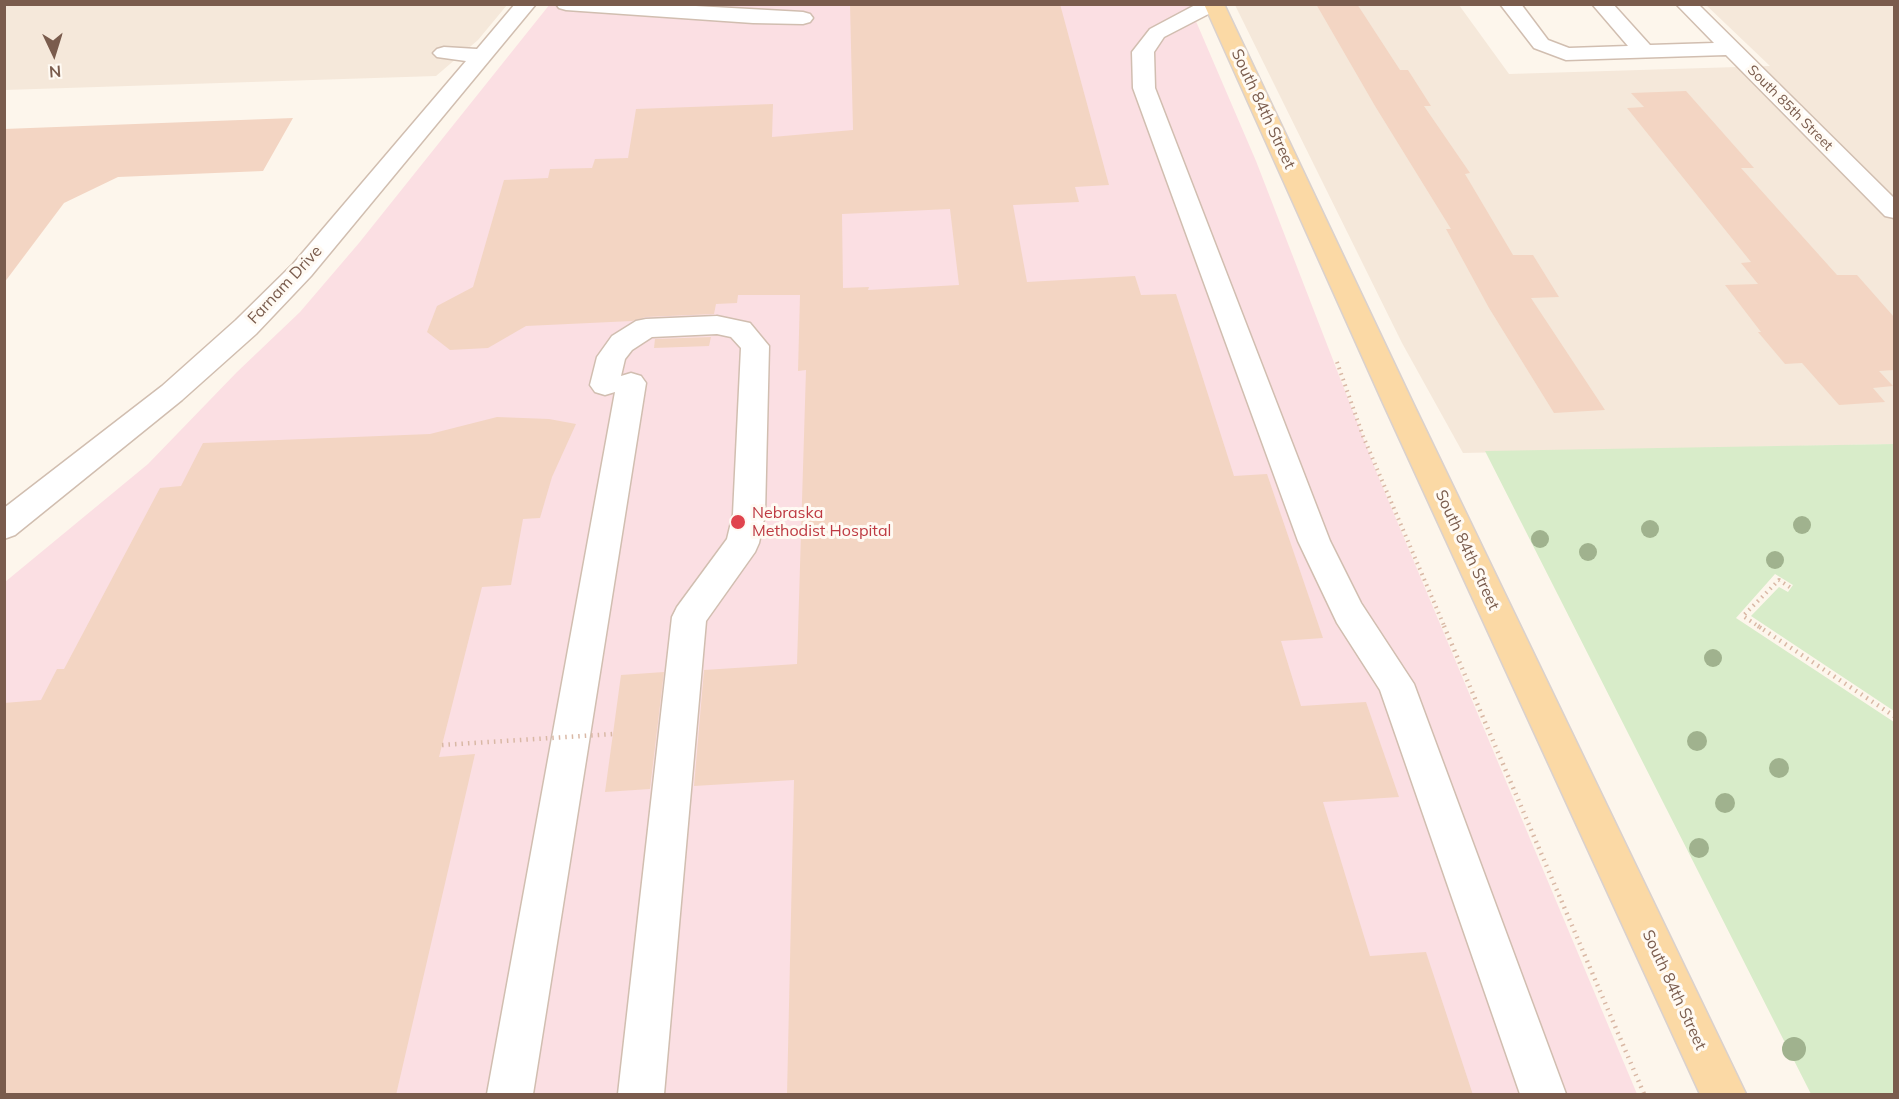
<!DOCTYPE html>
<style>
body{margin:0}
#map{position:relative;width:1899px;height:1099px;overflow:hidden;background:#fdf6ec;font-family:Mulish,sans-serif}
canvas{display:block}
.frame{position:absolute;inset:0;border:6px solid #7a5c4d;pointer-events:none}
.north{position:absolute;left:24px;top:24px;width:60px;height:60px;-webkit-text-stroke:4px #fffaf3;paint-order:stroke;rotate:176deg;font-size:16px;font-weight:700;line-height:24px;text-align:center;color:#7a5c4d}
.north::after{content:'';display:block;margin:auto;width:21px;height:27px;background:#7a5c4d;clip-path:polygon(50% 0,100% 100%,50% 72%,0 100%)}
</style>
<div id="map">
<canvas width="1899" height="1099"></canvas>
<div class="frame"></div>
<div class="north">N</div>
</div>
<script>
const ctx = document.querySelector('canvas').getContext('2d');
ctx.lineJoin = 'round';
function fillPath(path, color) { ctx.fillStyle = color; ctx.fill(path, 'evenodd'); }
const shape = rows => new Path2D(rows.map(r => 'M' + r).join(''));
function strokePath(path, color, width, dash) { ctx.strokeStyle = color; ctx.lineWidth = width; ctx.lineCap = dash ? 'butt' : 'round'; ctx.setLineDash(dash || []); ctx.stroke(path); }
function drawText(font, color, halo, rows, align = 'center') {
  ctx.font = font + ' Mulish,sans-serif'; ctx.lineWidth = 6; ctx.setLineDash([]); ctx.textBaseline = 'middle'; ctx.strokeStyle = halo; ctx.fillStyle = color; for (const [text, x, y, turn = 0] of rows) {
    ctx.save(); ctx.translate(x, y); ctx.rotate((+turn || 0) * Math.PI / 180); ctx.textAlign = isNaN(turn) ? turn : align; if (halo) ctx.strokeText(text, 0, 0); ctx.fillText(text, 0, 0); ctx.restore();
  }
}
const residential = shape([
 [4,5,507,5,478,40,436,76,5,90],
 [1235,5,1459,5,1509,74,1770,66,1706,5,1894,5,1894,444,1463,453,1402,343]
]);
const medical = shape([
 [550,4,1189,5,1256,161,1376,471,1637,1094,5,1094,5,582,148,464,237,372,300,312,359,243]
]);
const green = shape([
 [1894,444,1894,711,1751,616,1779,587,1788,592,1793,585,1775,574,1736,618,1894,722,1894,1094,1811,1094,1485,451]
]);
const building = shape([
 [850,4,1060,4,1109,185,1075,187,1079,202,1013,205,1027,282,1135,276,1141,295,1176,294,1234,476,1267,474,1323,638,1281,641,1301,706,1366,702,1399,797,1323,802,1370,956,1426,952,1473,1095,787,1095,794,780,694,786,704,670,797,664,806,370,798,371,800,295,738,295,737,303,716,304,714,314,646,317,632,321,526,326,488,348,450,350,427,332,437,306,473,287,504,180,548,178,550,169,592,168,595,159,628,158,636,109,773,104,772,137,853,130],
 [950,209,959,285,868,290,869,287,843,288,842,214],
 [1316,4,1357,4,1400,70,1408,70,1431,106,1424,106,1470,173,1465,174,1513,255,1533,255,1559,297,1531,298,1605,410,1554,413,1489,308,1446,229,1451,229,1375,106],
 [1686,91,1754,168,1741,168,1837,275,1857,275,1894,317,1894,370,1879,371,1893,386,1873,388,1885,402,1839,405,1802,363,1785,364,1758,332,1761,332,1725,285,1758,284,1741,263,1751,262,1627,108,1644,107,1631,93],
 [293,118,263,171,118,177,64,203,4,283,4,129],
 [711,337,709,346,654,348,655,339],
 [497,417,549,419,576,424,552,477,540,518,523,519,511,585,482,587,439,757,475,754,396,1095,4,1095,4,703,41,700,57,669,64,669,160,488,181,486,203,443,430,434],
 [664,672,650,789,605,792,621,675]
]);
const pathFar1 = shape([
 [1337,362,1363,436,1445,628],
 [1761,628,1743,616,1779,580,1791,588]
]);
const path = shape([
 [1444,626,1644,1094],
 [1758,626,1894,716]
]);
const minor = shape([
 [515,4,536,4,311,276,256,334,182,400,15,535,4,539,4,508,162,386,236,320,293,264,466,61,437,57,433,53,437,49,444,47,477,49,515,4],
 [556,4,660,4,803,12,810,14,813,18,810,22,803,24,753,23,566,10,559,8,556,4],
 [1197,4,1223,4,1220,8,1164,37,1154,52,1155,88,1330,541,1361,603,1414,684,1566,1094,1520,1094,1380,690,1337,623,1298,541,1133,88,1132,52,1150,29,1197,4],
 [1500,4,1521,4,1548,40,1569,48,1628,46,1592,4,1613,4,1650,45,1714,43,1676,4,1698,4,1894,198,1894,218,1885,216,1726,55,1566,60,1534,48,1500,4],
 [717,316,750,323,769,346,765,514,759,543,755,552,706,621,664,1094,618,1094,672,617,677,607,727,539,733,514,741,348,731,337,717,334,652,337,632,350,625,359,621,376,631,373,641,376,646,383,533,1094,487,1094,615,392,605,395,595,392,590,385,597,357,612,336,636,321,646,319,717,316]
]);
const major = shape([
 [1204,4,1224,4,1413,403,1746,1094,1700,1094,1383,403,1204,4]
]);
const pathBridge = shape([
 [442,745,613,734]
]);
const trees = [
 [1802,525,9],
 [1650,529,9],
 [1540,539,9],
 [1588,552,9],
 [1775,560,9],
 [1713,658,9],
 [1697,741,10],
 [1779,768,10],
 [1725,803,10],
 [1699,848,10],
 [1794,1049,12]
];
const markers = [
 [738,522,8,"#e0444e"]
];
const farStreetnames = [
 ["South 85th Street",1790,108,45]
];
const streetNames = [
 ["South 84th Street",1263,109,65],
 ["Farnam Drive",285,285,-47],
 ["South 84th Street",1467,550,65],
 ["South 84th Street",1674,990,65]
];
const healthNames = [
 ["Nebraska",752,513],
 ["Methodist Hospital",752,531]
];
fillPath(residential, '#f5e8da');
fillPath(medical, '#fbdfe3');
fillPath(green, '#d8ecc9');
fillPath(building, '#f3d5c3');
strokePath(minor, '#d1beb0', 3);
strokePath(major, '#dad1cd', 3);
strokePath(pathFar1, '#d9b8a5', 4, [1.5, 4.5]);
strokePath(path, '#d9b8a5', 4.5, [1.5, 5]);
fillPath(minor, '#fff');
fillPath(major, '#fbd9a5');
strokePath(pathBridge, '#d9b8a5', 4.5, [1.5, 5]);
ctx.fillStyle = '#a0b28e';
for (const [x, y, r] of trees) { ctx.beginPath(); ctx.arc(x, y, r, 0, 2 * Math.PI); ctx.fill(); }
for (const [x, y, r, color] of markers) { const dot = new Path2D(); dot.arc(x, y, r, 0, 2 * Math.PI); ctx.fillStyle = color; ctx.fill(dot); strokePath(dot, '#fffaf3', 2); }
drawText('14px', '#7a5c4d', '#fffaf3', farStreetnames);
drawText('16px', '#7a5c4d', '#fffaf3', streetNames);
drawText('16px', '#be3a42', '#fffaf3', healthNames, 'left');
</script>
